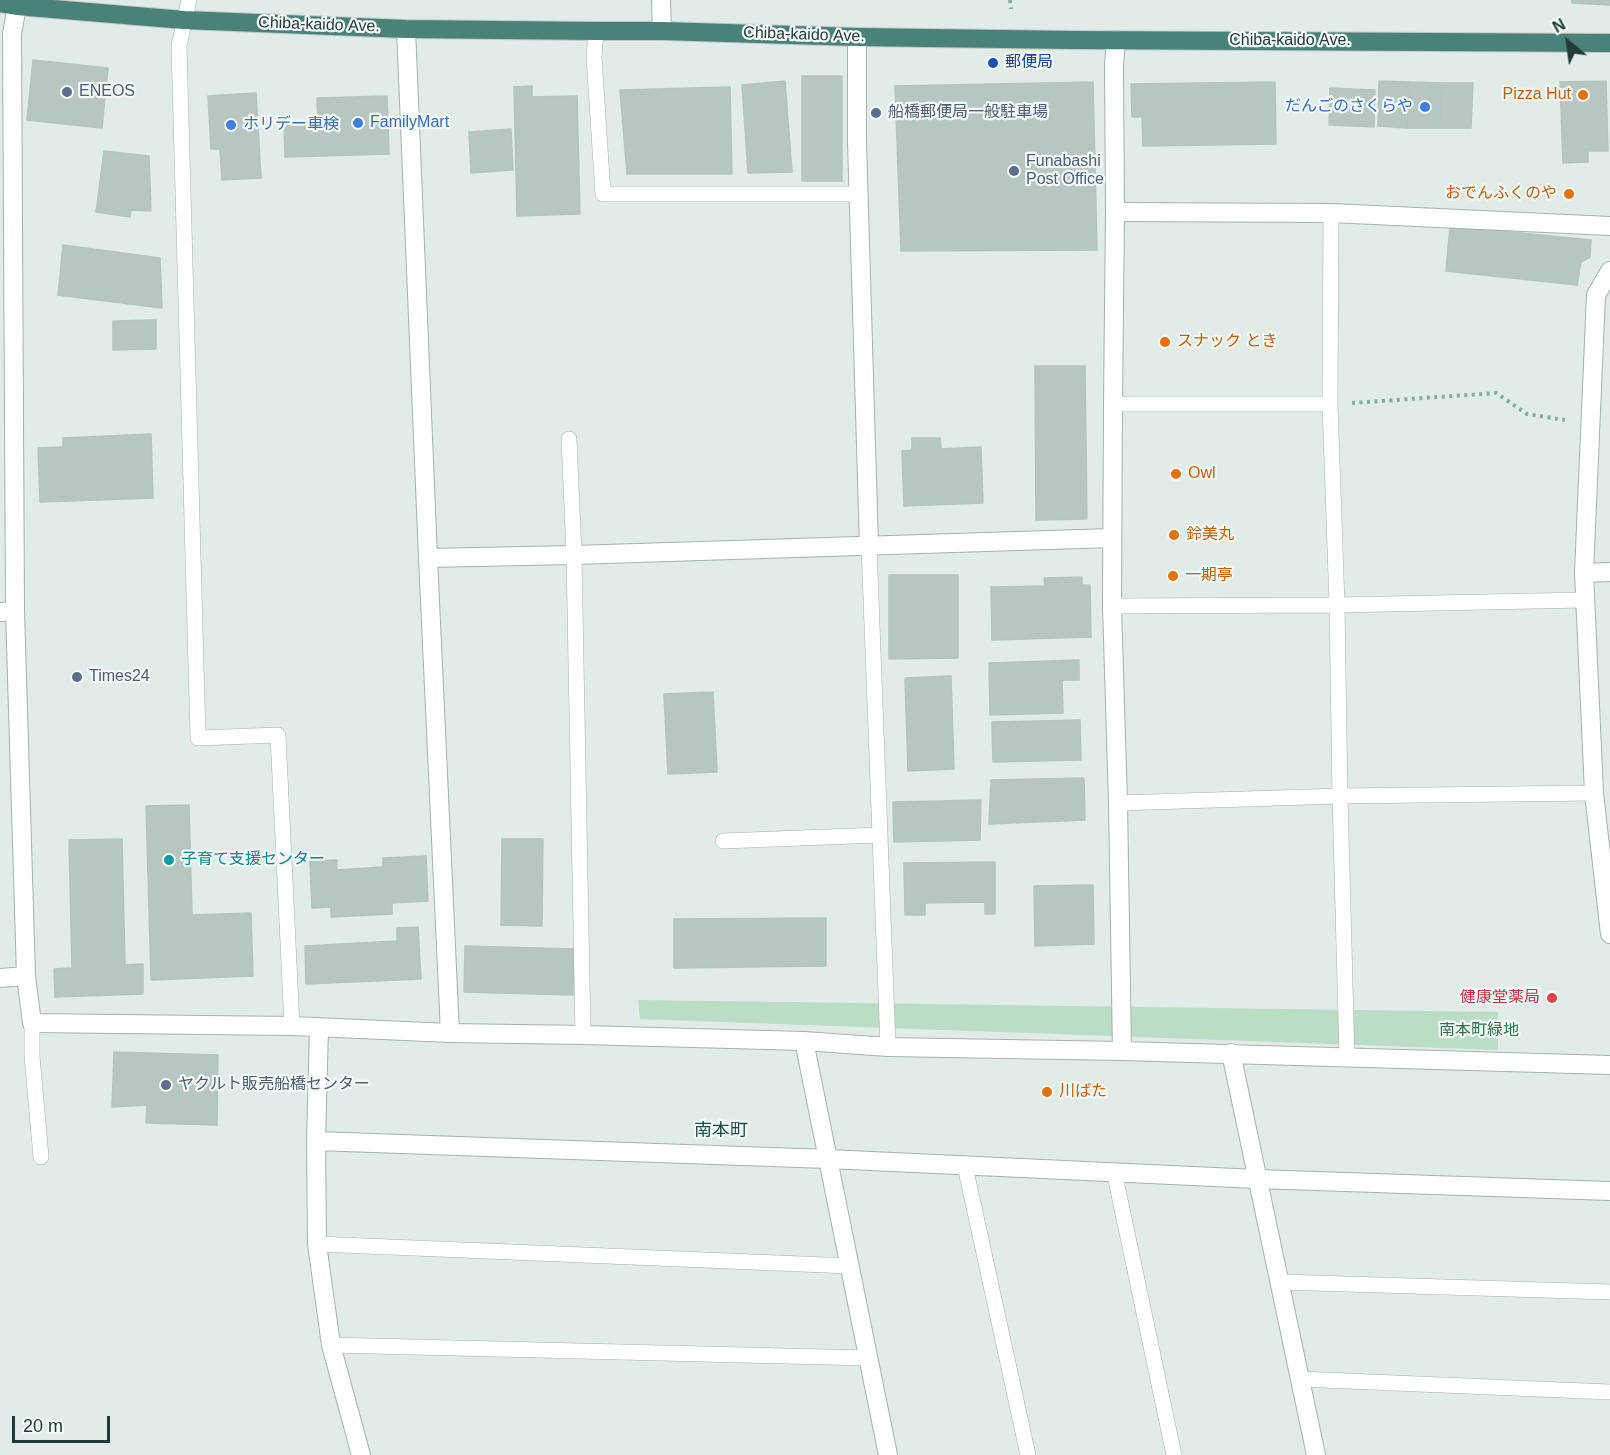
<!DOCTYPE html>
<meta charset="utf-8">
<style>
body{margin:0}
#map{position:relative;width:1610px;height:1455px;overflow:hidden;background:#e1ebe7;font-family:Helvetica,sans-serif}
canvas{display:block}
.north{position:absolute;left:1538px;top:12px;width:60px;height:60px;-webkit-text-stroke:4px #f2f8f5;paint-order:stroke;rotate:331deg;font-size:16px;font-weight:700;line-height:24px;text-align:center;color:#223b36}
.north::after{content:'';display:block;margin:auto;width:21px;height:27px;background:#223b36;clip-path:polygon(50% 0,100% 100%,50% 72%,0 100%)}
.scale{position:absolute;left:12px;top:1416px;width:98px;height:27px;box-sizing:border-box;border:3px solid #223b36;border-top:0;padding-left:8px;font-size:18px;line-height:21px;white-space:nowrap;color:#223b36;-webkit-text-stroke:4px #f2f8f5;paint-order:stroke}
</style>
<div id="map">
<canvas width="1610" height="1455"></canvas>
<div class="north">N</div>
<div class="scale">20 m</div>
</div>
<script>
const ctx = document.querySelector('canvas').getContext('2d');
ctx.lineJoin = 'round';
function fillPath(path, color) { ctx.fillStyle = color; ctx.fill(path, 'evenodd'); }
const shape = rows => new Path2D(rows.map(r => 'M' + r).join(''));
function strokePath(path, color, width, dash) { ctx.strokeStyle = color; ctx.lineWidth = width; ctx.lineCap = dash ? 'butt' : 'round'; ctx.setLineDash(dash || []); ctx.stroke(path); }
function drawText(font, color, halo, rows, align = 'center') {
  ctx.font = font + ' Helvetica,"Noto Sans JP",sans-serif'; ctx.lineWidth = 4.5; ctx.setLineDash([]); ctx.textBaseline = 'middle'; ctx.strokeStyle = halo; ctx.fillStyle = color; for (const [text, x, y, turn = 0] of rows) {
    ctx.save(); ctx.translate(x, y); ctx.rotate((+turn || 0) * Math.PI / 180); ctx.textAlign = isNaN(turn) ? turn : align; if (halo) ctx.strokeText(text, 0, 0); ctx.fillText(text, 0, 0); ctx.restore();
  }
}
const green = shape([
 [638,1000,1498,1012,1498,1050,640,1019]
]);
const building = shape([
 [1572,0,1610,0,1610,5,1572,3,1572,0],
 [33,60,108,68,102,128,27,120,33,60],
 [802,76,842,76,842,181,802,181,802,76],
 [785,81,792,172,748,173,742,85,785,81],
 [1379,81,1410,82,1407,128,1378,126,1379,81],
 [1606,81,1608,151,1588,151,1588,162,1563,163,1560,82,1606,81],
 [1093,82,1097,250,901,251,895,86,1093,82],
 [1275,82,1276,144,1143,146,1142,117,1132,117,1131,84,1275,82],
 [1410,82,1442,83,1440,128,1407,128,1410,82],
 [1442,83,1473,83,1471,128,1440,128,1442,83],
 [532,86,532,97,577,96,580,214,517,216,514,87,532,86],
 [730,87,732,174,627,174,620,90,730,87],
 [1330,88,1375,90,1374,127,1329,125,1330,88],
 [256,93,261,178,222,180,220,149,211,149,208,96,256,93],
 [387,96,389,154,285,157,284,123,318,122,317,98,387,96],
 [511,129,513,170,471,173,469,132,511,129],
 [104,151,149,156,151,211,131,210,130,217,96,212,104,151],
 [1450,226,1591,240,1590,257,1581,262,1577,285,1446,271,1450,226],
 [63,245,160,258,162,308,58,295,63,245],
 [156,320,156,349,113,350,113,321,156,320],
 [1035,366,1085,366,1087,519,1036,520,1035,366],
 [151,434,153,498,40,502,38,448,63,447,63,438,151,434],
 [912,438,940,438,941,449,981,447,983,503,904,506,902,451,912,450,912,438],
 [889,575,958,575,958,658,889,659,889,575],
 [1082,577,1082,585,1090,585,1091,637,992,640,991,587,1045,586,1044,578,1082,577],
 [1079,660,1079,680,1062,680,1063,713,990,715,989,663,1079,660],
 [951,676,954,769,908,771,905,678,951,676],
 [713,692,717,772,668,774,664,694,713,692],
 [1080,720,1081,760,993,762,992,722,1080,720],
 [1084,778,1085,820,989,824,991,780,1084,778],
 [981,800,980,840,894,842,893,802,981,800],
 [189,805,192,915,251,913,253,976,151,980,146,806,189,805],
 [122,839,125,965,143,964,143,994,55,997,54,969,72,968,69,840,122,839],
 [502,839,543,839,542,926,501,925,502,839],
 [426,856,428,901,392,903,392,914,331,917,331,907,312,908,310,861,337,860,337,870,383,867,383,858,426,856],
 [995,862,995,914,985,914,985,902,925,903,925,915,905,915,904,863,995,862],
 [1093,885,1094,944,1035,946,1034,886,1093,885],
 [826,918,826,966,674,968,674,919,826,918],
 [418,927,421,979,306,984,305,946,397,941,397,928,418,927],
 [465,946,574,949,573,995,464,992,465,946],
 [114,1052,218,1055,217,1125,146,1123,147,1105,112,1107,114,1052]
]);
const path = shape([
 [1010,0,1011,9],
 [1352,403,1496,393,1527,414,1565,420]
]);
const service = shape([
 [189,0,179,46,198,738,278,735,292,1026],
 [596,31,594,57,603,194,858,194],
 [1331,213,1330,404,1337,605,1340,796,1347,1058],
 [1113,404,1330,404],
 [569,439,574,555,583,1035],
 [869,546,888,1047],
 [1112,606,1337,605,1584,600],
 [1118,803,1340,796,1594,793],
 [723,841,879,835],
 [32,1023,32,1056,41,1157],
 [965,1166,1028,1455],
 [1114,1171,1174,1455],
 [317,1244,850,1266],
 [1279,1282,1610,1292],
 [331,1345,868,1358],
 [1299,1379,1610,1392]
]);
const pedestrian = shape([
 [1584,573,1610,572]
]);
const minor = shape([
 [661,0,662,31],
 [17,6,12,34,15,611,26,976,32,1023,292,1026,450,1033,583,1035,804,1041,888,1047,1122,1051],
 [406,29,428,558,450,1033],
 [857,37,857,142,869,546],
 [1115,212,1331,213,1610,226],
 [1610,271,1596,295,1584,573,1594,793,1610,934],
 [428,558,574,555,1112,538],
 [0,978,26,976],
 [319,1027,316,1141,317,1244,331,1345,361,1455],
 [804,1041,888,1455],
 [316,1141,828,1159,1257,1179,1610,1191]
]);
const tertiary = shape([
 [1116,40,1114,65,1115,212,1113,404,1112,606,1118,803,1122,1051,1610,1065],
 [0,612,15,611],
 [1231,1053,1316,1455]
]);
const trunk = shape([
 [0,3,17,6,184,20,406,29,596,31,662,31,857,37,1073,40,1610,43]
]);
const markers = [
 [993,63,6,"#1a4fb4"],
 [67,92,6,"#5c6f8a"],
 [1583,95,6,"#e8710a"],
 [1425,107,6,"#3f7fe0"],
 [876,113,6,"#5c6f8a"],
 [358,123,6,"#3f7fe0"],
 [231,125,6,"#3f7fe0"],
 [1014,171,6,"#5c6f8a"],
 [1569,194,6,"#e8710a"],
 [1165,342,6,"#e8710a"],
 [1176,474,6,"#e8710a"],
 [1174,535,6,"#e8710a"],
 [1173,576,6,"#e8710a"],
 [77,677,6,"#5c6f8a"],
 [169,860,6,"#0f9aa8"],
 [1552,998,6,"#e0444e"],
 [166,1085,6,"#5c6f8a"],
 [1047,1092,6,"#e8710a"]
];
const streetNames = [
 ["Chiba-kaido Ave.",319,25,2],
 ["Chiba-kaido Ave.",804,35,2],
 ["Chiba-kaido Ave.",1290,41]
];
const transitNames = [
 ["郵便局",1005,63]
];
const serviceNames = [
 ["ENEOS",79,92],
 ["船橋郵便局一般駐車場",888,113],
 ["Funabashi",1026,162],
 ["Post Office",1026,180],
 ["Times24",89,677],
 ["ヤクルト販売船橋センター",178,1085]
];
const foodNames = [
 ["Pizza Hut",1571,95,"right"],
 ["おでんふくのや",1557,194,"right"],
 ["スナック とき",1177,342],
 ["Owl",1188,474],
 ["鈴美丸",1186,535],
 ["一期亭",1185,576],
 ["川ばた",1059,1092]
];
const shopNames = [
 ["だんごのさくらや",1413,107,"right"],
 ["FamilyMart",370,123],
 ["ホリデー車検",243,125]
];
const cultureNames = [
 ["子育て支援センター",181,860]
];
const healthNames = [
 ["健康堂薬局",1540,998]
];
const parkNames = [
 ["南本町緑地",1479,1031]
];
const neighbourhoodNames = [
 ["南本町",721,1131]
];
fillPath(green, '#bbdcc5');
fillPath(building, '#b7c6c0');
strokePath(building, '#b4c5be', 1.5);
strokePath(service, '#a4b3ae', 16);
strokePath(pedestrian, '#a4b3ae', 20);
strokePath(minor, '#a4b3ae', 20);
strokePath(tertiary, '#a4b3ae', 20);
strokePath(trunk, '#c1c8c7', 20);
strokePath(path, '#83aea2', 4, [3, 4.5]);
strokePath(service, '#fff', 15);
strokePath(pedestrian, '#fff', 18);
strokePath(minor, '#fff', 18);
strokePath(tertiary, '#fff', 18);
strokePath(trunk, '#4b8278', 18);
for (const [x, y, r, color] of markers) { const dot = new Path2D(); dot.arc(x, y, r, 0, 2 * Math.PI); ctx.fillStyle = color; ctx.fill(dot); strokePath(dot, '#f2f8f5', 2); }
drawText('16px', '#223b36', '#f2f8f5', streetNames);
drawText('16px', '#164399', '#f2f8f5', transitNames, 'left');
drawText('16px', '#4e5e75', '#f2f8f5', serviceNames, 'left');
drawText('16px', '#c56008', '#f2f8f5', foodNames, 'left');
drawText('16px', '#366cbe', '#f2f8f5', shopNames, 'left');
drawText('16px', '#0d838f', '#f2f8f5', cultureNames, 'left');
drawText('16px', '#be3a42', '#f2f8f5', healthNames, 'right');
drawText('16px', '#2e714b', '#f2f8f5', parkNames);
drawText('18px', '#1f4d44', '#f2f8f5', neighbourhoodNames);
</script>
